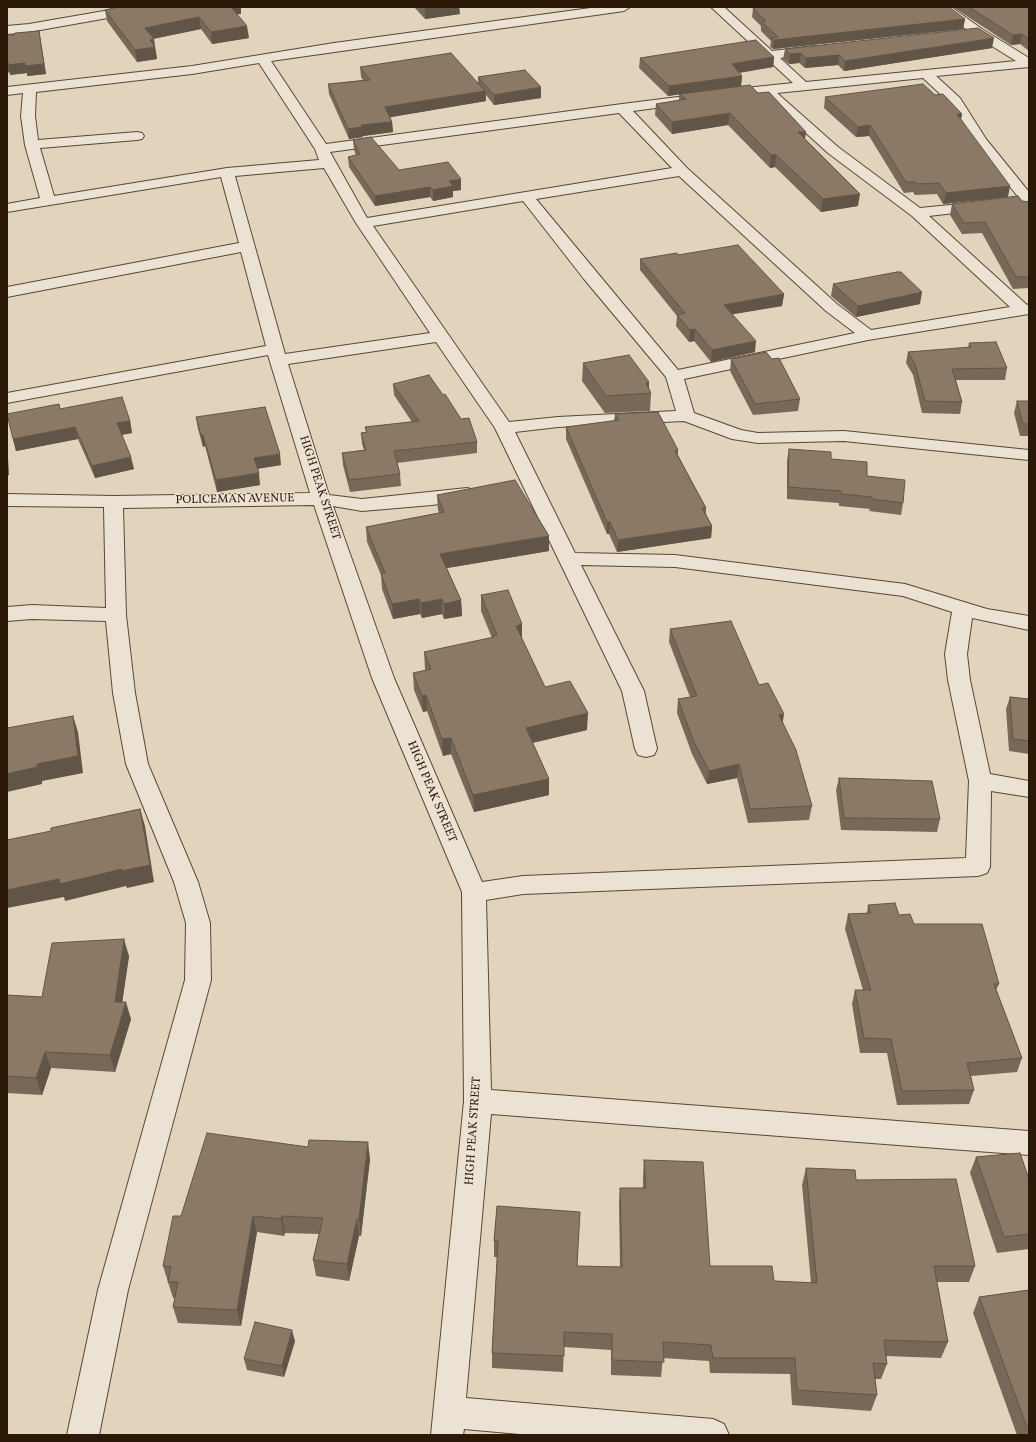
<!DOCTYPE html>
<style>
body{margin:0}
#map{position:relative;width:1036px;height:1442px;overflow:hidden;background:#e2d3bc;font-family:Vollkorn,serif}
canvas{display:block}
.frame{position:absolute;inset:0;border:8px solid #2c1807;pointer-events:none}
</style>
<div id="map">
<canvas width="1036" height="1442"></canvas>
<div class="frame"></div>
</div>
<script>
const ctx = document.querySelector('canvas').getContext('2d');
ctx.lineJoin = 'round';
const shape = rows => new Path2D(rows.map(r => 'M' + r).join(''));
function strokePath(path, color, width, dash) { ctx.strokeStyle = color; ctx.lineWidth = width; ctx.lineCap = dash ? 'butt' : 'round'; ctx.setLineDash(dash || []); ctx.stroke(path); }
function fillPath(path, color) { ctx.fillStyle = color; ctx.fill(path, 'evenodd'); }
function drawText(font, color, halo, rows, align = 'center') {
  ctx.font = font + ' Vollkorn,serif'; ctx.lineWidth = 3; ctx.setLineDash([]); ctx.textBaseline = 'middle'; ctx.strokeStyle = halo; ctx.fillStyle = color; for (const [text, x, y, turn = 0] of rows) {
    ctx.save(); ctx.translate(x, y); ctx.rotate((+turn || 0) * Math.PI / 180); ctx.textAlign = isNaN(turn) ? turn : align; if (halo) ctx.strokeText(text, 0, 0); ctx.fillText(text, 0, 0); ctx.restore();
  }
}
const street = shape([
 [127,7,153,7,147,11,29,32,7,34,7,26,29,24,127,7],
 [598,7,630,7,624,11,271,61,326,144,622,104,686,96,691,97,693,100,691,103,686,104,633,111,687,168,838,305,871,330,1010,307,912,216,828,153,763,94,726,98,721,97,719,94,721,91,726,90,793,83,711,7,724,7,772,51,814,46,818,47,820,50,818,53,780,58,806,82,1016,61,974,35,937,7,951,7,982,29,1029,58,1029,67,936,76,960,98,986,139,1029,192,1028,204,1023,203,976,144,950,103,923,78,777,93,838,147,920,208,980,202,985,203,987,206,985,209,980,210,929,216,1027,305,1029,304,1029,314,868,340,684,379,694,413,741,430,758,433,844,431,1029,450,1029,460,844,441,758,443,732,439,684,421,558,427,515,432,575,553,675,555,905,584,987,609,1029,616,1029,630,972,618,967,654,970,680,990,774,1029,781,1029,797,991,791,990,867,987,873,978,876,523,894,486,900,491,1090,1029,1131,1029,1155,491,1114,466,1398,713,1419,724,1424,729,1435,531,1435,464,1429,463,1435,431,1435,464,1101,462,892,372,678,314,505,123,508,126,615,135,693,148,764,198,882,210,923,211,980,128,1290,99,1435,67,1435,98,1290,185,980,186,923,174,882,126,764,113,693,106,621,32,619,7,621,7,607,32,605,106,608,104,507,7,506,7,494,113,496,310,493,268,355,7,403,7,393,266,346,241,252,7,297,7,287,239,243,221,177,7,212,7,204,40,198,25,145,21,116,23,93,7,95,7,87,192,66,334,43,598,7],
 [259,63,315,149,319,160,227,168,54,196,40,148,137,140,142,139,144,136,142,133,137,132,38,140,35,116,36,92,192,74,259,63],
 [619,113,672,168,367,218,330,152,619,113],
 [324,168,356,223,430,333,285,354,235,176,324,168],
 [679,176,826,311,855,333,678,370,536,199,679,176],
 [523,201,584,279,666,377,676,411,558,417,509,422,373,226,523,201],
 [436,342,495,428,622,691,635,749,638,755,646,757,654,755,657,749,644,691,581,565,675,567,903,596,952,612,945,654,948,680,969,781,966,858,523,876,482,882,394,678,333,506,362,511,432,505,467,500,474,498,476,494,474,490,467,488,362,499,329,495,288,364,436,342]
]);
const wall = shape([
 [118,7,241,7,241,14,237,14,249,38,212,44,201,29,153,39,157,59,137,62,107,21,105,10],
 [414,7,459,7,460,14,425,19],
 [953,7,1029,7,1029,51,1020,44,1011,45],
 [753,8,965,19,963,29,773,49,770,47,771,41,761,31,761,26,752,17],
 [39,31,46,74,27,76,27,73,10,75,10,72,7,73,7,35],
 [992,48,844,71,838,65,805,68,799,63,789,64,783,59,785,49],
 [774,57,773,67,739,73,742,76,741,86,758,93,806,132,805,139,858,206,821,212,775,167,770,168,728,125,672,134,655,115,656,104,679,100,679,94,668,96,639,68,640,58],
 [360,67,478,83,478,77,541,98,494,105,486,95,486,101,390,117,392,122,393,132,363,136,363,137,349,139,329,94,328,84,363,80,361,77],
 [935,95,962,114,961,119,1008,197,943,204,937,194,915,195,913,192,904,193,869,136,856,137,824,108,825,97],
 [353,140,399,170,461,190,453,191,453,197,433,201,430,197,375,206,349,167,348,157,356,155,354,150],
 [1022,201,1029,202,1029,288,1013,289,982,233,962,234,950,215,952,204],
 [678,255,784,294,782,306,732,314,755,352,711,362,694,341,689,342,676,326,677,316,640,270,640,259],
 [833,284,920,304,856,317,831,296],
 [969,343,1007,368,1005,380,956,380,962,402,960,414,922,413,913,375,906,363,908,352,968,348],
 [731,359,800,399,798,411,753,415,730,371],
 [583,363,651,393,650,411,605,413,582,381],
 [393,384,477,442,477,453,397,463,400,474,401,486,350,492,343,465,342,453,364,450,362,444,361,433,366,432,365,427,412,422,394,395],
 [1017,401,1029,401,1029,436,1020,436,1014,413],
 [60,409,130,421,132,433,122,435,134,469,95,478,78,439,16,451,13,439],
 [615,414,678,450,678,455,706,508,706,514,712,526,711,538,617,552,609,534,607,534,566,439,566,427,614,421],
 [196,417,281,465,257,469,260,485,217,492,205,446,203,447,198,429],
 [789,449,831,459,867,476,903,503,901,515,869,511,870,509,839,506,839,503,787,499,787,461],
 [437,495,549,551,447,568,461,600,462,616,444,619,442,614,422,618,420,614,393,619,382,589,381,575,367,542,366,527,439,513,438,510],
 [481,595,522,639,545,687,587,730,533,743,549,779,549,795,474,812,451,754,443,756,427,711,423,712,414,690,413,673,426,671,425,669,424,652,492,638,481,611],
 [670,629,759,685,783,723,812,806,809,820,748,823,737,778,707,784,692,754,677,713,678,699,690,697,669,642],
 [1010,697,1029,699,1029,754,1009,751,1006,709],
 [839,778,940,819,937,832,841,830,836,790],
 [868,905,899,915,914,924,999,984,996,990,1022,1058,1017,1072,971,1076,974,1090,969,1104,897,1105,887,1053,860,1053,852,1004,855,990,863,990,845,929,848,914,867,913],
 [129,956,122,1002,131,1019,115,1072,51,1068,42,1095,7,1093,7,995,42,997],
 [976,1157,1029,1179,1029,1249,997,1253,970,1173],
 [370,1159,361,1236,359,1236,349,1281,316,1276,313,1260,319,1234,285,1233,284,1236,257,1232,241,1326,178,1323,173,1307,175,1298,173,1298,163,1266,181,1216],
 [644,1160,710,1266,774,1281,811,1283,802,1185,806,1168,856,1180,975,1266,969,1282,937,1282,948,1342,941,1358,886,1356,887,1364,881,1379,875,1379,877,1395,871,1411,792,1405,790,1374,710,1373,709,1361,663,1358,661,1377,611,1375,611,1350,564,1347,563,1372,492,1368,492,1353,497,1257,494,1257,494,1241,497,1206,577,1266,620,1267,619,1204,620,1188,643,1188,643,1177],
 [1029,1290,1029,1435,1017,1435,973,1313,979,1297],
 [295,1341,284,1377,247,1370,244,1359]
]);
const shadedWall = shape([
 [229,7,241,7,241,14,230,15],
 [441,7,459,7,460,14,425,19,425,9],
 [199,17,201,29,147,40,145,28],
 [965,19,963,29,773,49,774,40],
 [247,26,249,38,212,44,211,32],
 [39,31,46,74,27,76,27,73,10,75,8,65],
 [1022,34,1020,44,1011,45,1013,35],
 [994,38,992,48,844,71,845,61],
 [154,39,157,59,137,62,135,50,150,40],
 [801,53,799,63,789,64,790,54],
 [839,55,838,65,805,68,806,58],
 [774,57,773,67,731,74,732,64],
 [742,76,741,86,668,96,669,86],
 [541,87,541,98,494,105,494,95],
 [485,91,486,101,386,118,385,107],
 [730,113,728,125,672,134,672,122],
 [957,114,962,114,960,124],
 [392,122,393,132,363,136,363,137,349,139,348,129,361,125],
 [870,125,869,136,856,137,858,127],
 [798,132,806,132,804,143],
 [771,155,776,155,775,167,770,168],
 [461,179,461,190,453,191,453,197,433,201,433,190,449,181],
 [1010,186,1008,197,943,204,946,193],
 [430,187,430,197,375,206,375,196],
 [860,194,858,206,821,212,823,199],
 [922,292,920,304,856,317,858,306],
 [784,294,782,306,723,316,724,305],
 [695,329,694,341,689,342,690,330],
 [756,341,755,352,711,362,712,350],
 [649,382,649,394,646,383],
 [130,421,132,433,119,435,117,423],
 [75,427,78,439,16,451,13,439],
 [201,435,203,435,205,446,203,447],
 [7,440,9,475,7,476],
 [280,454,281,465,255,469,254,458],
 [131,457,134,469,95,478,92,466],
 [259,473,260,485,217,492,216,480],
 [607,522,610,522,609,534,607,534],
 [712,526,711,538,617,552,618,540],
 [549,536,549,551,441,569,440,554],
 [419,599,420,614,393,619,392,604],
 [442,599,442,614,422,618,421,603],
 [461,600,462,616,444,619,444,604],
 [522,624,522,641,516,626],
 [426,695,427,711,423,712,422,696],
 [588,713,587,730,526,744,526,728],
 [784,714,782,727,779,715],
 [73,716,78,732,83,773,42,781,42,784,7,792,7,774,37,764],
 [451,738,451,754,443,756,442,739],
 [739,764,737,778,707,784,709,771],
 [549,779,549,795,474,812,473,795],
 [140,809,145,826,154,882,127,888,126,886,65,901,64,897,7,908,7,890],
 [124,939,129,956,120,1018,115,1002],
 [126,1002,131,1019,115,1072,110,1055],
 [45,1052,51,1068,42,1095,36,1078],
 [368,1142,370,1159,361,1236,359,1219],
 [253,1216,257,1232,241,1326,237,1310],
 [282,1216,285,1233,284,1236,281,1219],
 [357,1219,359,1236,349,1281,347,1264],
 [292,1330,295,1341,284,1377,282,1366]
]);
const building = shape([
 [118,7,231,7,247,26,211,32,199,17,145,28,154,39,150,40,155,47,135,50,105,10,118,7],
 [423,7,441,7,425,9,423,7],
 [760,7,949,7,965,19,774,40,771,38,778,37,762,22,766,21,753,8,760,7],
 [969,7,1029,7,1029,39,1022,34,1013,35,969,7],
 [978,28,994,38,845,61,839,55,806,58,801,53,790,54,785,49,978,28],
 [39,31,44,64,25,66,25,63,8,65,8,62,7,62,7,35,14,35,15,33,39,31],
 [756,40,774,57,732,64,742,76,669,86,640,58,756,40],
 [451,53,485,91,385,107,392,122,361,125,362,127,348,129,328,84,370,80,360,67,451,53],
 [525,70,541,87,494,95,478,77,525,70],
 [923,84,935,95,943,94,962,114,957,114,1010,186,946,193,939,183,917,184,915,182,906,182,870,125,858,127,825,97,923,84],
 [750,85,758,93,769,92,806,132,798,132,860,194,823,199,776,155,771,155,730,113,672,122,656,104,686,99,680,94,750,85],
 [371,137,399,170,448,162,461,179,449,181,453,186,433,190,430,187,375,196,348,157,360,154,353,140,371,137],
 [1018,196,1022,201,1029,202,1029,277,1016,277,985,222,964,223,952,204,1018,196],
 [738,245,784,294,724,305,756,341,712,350,695,329,690,330,677,315,685,313,640,259,677,253,678,255,738,245],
 [897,272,901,272,922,292,858,306,833,284,897,272],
 [996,342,1007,368,952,369,962,402,925,401,915,364,908,352,971,347,969,343,996,342],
 [766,352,772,359,779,358,800,399,755,404,731,359,766,352],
 [629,355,649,382,646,383,651,393,606,396,583,363,629,355],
 [429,375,443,395,445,394,461,419,469,418,477,442,394,451,400,474,349,480,342,453,366,450,361,433,367,432,365,427,419,421,393,384,429,375],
 [122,397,130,421,117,423,131,457,92,466,75,427,13,439,7,414,59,404,60,409,122,397],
 [1017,401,1029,401,1029,424,1023,424,1017,401],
 [265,407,280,454,254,458,259,473,216,480,203,435,201,435,196,417,265,407],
 [658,412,678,450,675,451,706,508,702,508,712,526,618,540,610,522,607,522,566,427,619,420,615,414,658,412],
 [789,449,831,452,831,459,867,462,867,476,905,480,903,503,872,499,872,497,841,494,841,491,788,487,789,449],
 [515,480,549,536,440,554,461,600,444,604,442,599,421,603,419,599,392,604,381,574,385,573,366,527,444,512,437,495,515,480],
 [508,590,522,624,516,626,545,687,570,681,588,713,526,728,549,779,473,795,451,738,442,739,426,695,422,696,413,673,431,669,424,652,494,637,493,636,497,635,481,595,508,590],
 [731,621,759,685,768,683,784,714,779,715,796,750,812,806,750,809,739,764,709,771,693,740,678,699,697,696,670,629,731,621],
 [1010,697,1029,699,1029,741,1013,739,1010,697],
 [73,716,78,756,37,764,37,767,7,774,7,728,73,716],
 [839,778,932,781,940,819,844,818,839,778],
 [140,809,150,865,122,871,122,869,60,884,59,879,7,890,7,840,51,831,51,828,140,809],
 [895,903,899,915,910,914,914,924,982,924,999,984,994,984,1022,1058,967,1063,974,1090,902,1091,891,1039,864,1038,855,990,871,990,848,914,871,913,868,905,895,903],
 [124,939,115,1002,126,1002,110,1055,45,1052,36,1078,7,1076,7,995,42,997,52,943,124,939],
 [207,1133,308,1147,309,1140,368,1142,359,1219,357,1219,347,1264,313,1260,323,1218,282,1216,281,1219,253,1216,237,1310,173,1307,178,1282,168,1282,171,1267,163,1266,173,1216,181,1216,207,1133],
 [1020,1153,1029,1179,1029,1234,1004,1237,976,1157,1020,1153],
 [644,1160,703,1162,710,1266,772,1266,774,1281,817,1283,806,1168,855,1170,856,1180,956,1179,975,1266,934,1266,948,1342,884,1340,887,1364,873,1363,877,1395,797,1390,795,1358,713,1358,711,1345,663,1342,664,1362,612,1360,612,1334,564,1332,564,1356,492,1353,498,1241,494,1241,497,1206,580,1212,577,1266,622,1267,620,1188,646,1188,644,1160],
 [1029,1290,1029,1427,1027,1427,979,1297,1029,1290],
 [255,1322,292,1330,282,1366,244,1359,255,1322]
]);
const streetNames = [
 ["HIGH PEAK STREET",319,488,72],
 ["POLICEMAN AVENUE",235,500,-1],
 ["HIGH PEAK STREET",431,792,67],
 ["HIGH PEAK STREET",474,1131,-86]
];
strokePath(street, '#5a4734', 2);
fillPath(street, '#ece2d3');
fillPath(wall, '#786857');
fillPath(shadedWall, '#615547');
fillPath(building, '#8b7965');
strokePath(building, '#615547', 1);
drawText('12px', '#2c1807', '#ece2d3', streetNames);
</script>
